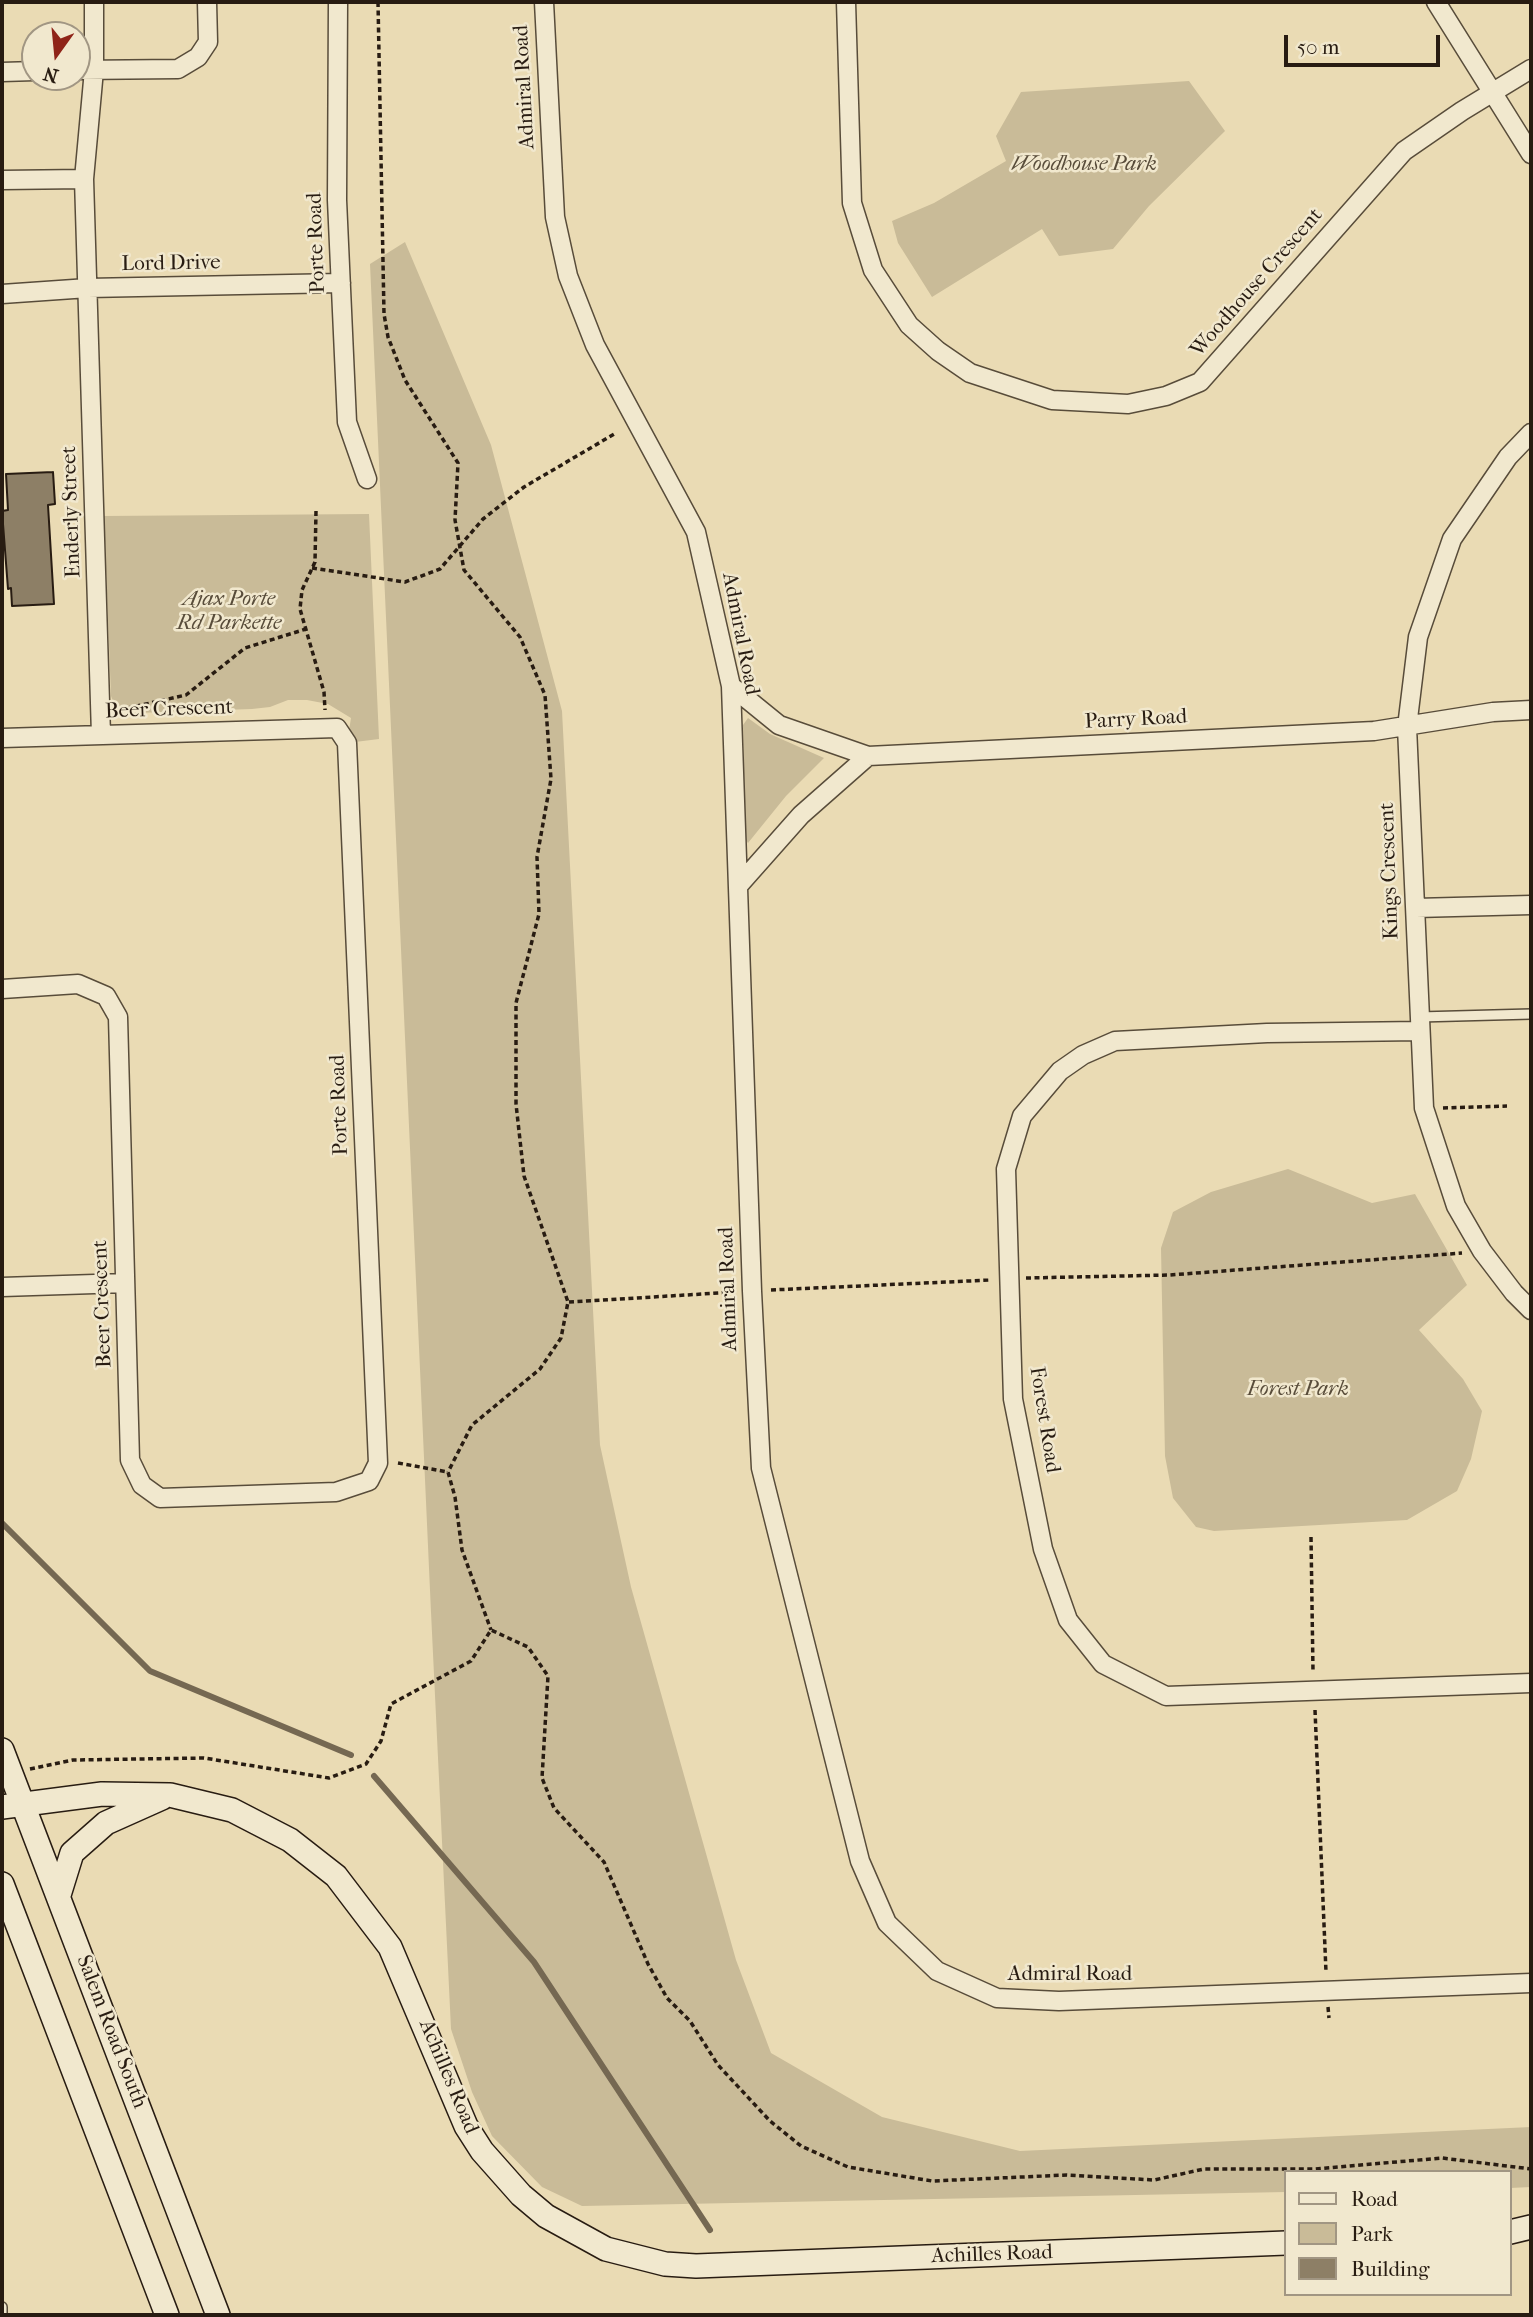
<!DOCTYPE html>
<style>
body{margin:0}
#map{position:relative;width:1533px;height:2317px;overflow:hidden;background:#eadbb4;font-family:"IM FELL French Canon",serif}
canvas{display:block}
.frame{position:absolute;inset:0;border:4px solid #281c12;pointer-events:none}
.legend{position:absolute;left:1284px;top:2170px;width:228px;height:126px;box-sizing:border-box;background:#f1e8ce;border:2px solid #a19683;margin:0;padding:9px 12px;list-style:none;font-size:21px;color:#281c12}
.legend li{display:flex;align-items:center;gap:14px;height:35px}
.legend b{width:35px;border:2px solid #a19683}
.north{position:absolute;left:21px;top:21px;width:70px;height:70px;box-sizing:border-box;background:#f1e8ce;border:2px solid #a19683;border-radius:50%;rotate:195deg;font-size:19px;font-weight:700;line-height:28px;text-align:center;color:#281c12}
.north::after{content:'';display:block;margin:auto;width:24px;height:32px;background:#8f2418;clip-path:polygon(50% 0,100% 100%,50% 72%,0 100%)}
.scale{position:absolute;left:1284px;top:35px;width:156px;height:32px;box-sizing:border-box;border:4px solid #281c12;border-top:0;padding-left:9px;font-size:21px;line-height:24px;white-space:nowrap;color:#281c12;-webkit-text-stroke:5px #f1e8ce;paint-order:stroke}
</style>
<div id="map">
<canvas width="1533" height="2317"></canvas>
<div class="frame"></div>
<ul class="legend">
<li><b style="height:9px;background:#f1e8ce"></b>Road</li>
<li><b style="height:19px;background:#c9bb98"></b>Park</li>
<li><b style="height:19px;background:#8d7f66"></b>Building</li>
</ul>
<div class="north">N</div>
<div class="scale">50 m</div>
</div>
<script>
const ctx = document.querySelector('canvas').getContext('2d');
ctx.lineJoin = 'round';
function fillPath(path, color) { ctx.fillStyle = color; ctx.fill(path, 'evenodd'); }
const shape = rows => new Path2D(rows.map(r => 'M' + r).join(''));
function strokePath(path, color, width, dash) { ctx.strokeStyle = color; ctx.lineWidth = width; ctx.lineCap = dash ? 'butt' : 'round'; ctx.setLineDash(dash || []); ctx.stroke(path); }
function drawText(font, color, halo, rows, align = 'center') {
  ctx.font = font + ' "IM FELL French Canon",serif'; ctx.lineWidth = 5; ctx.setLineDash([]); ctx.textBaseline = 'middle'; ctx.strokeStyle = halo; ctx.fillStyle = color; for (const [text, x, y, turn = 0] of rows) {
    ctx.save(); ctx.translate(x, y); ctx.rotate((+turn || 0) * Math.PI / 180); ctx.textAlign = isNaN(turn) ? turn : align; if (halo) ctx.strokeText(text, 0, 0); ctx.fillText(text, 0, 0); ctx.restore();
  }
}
const green = shape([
 [1189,81,1225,131,1149,206,1113,249,1059,256,1042,229,932,297,898,243,892,221,934,203,1006,161,996,136,1021,92],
 [405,242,491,445,562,711,600,1445,631,1587,736,1960,771,2053,882,2117,1020,2151,1531,2127,1531,2187,1510,2188,1510,2172,1286,2172,1286,2192,582,2206,542,2187,492,2136,472,2092,451,2029,431,1612,370,264],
 [369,514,379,739,347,743,351,718,328,704,307,700,288,700,270,707,252,709,135,713,124,712,114,704,111,696,104,516],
 [748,718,770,734,824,758,786,796,748,843,745,839,743,725],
 [1288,1169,1372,1203,1415,1194,1467,1285,1419,1330,1463,1379,1482,1411,1471,1459,1457,1491,1407,1520,1214,1531,1196,1527,1173,1498,1165,1456,1161,1248,1173,1212,1211,1192]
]);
const stream = shape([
 [2,1523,150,1671,351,1755],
 [374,1776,534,1962,710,2230]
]);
const building = shape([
 [53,472,55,504,48,505,54,604,12,606,11,588,8,589,2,511,8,510,6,474,53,472]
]);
const path = shape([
 [378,2,384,314,388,337,405,380,458,463,455,520,464,570,520,637,545,695,551,779,537,857,539,914,516,1003,516,1104,524,1176,568,1302,561,1338,540,1369,472,1425,448,1472],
 [316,511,315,562,302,590,300,609,324,692,325,710],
 [312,568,405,582,440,569,483,519,524,487,616,433],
 [119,710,186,695,245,648,306,629],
 [1443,1108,1507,1106],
 [1026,1278,1170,1275,1462,1253],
 [771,1290,991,1280],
 [569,1302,736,1292],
 [398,1463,448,1472,455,1497,462,1550,491,1630],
 [1311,1537,1313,1671],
 [1315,1710,1326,1972],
 [30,1769,73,1760,204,1758,329,1778,366,1764,381,1741,391,1704,471,1661,491,1630,528,1647,548,1676,542,1778,554,1808,604,1862,648,1964,667,1998,690,2021,718,2065,770,2121,801,2146,848,2167,932,2181,1067,2175,1154,2180,1204,2169,1315,2169,1442,2158,1531,2169],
 [1328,2007,1329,2018]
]);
const lane = shape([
 [1419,1017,1531,1014],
 [2,2307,2,2314]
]);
const street = shape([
 [94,2,94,70,84,179,101,735],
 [338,2,337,200,347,422,367,479],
 [544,2,555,217,568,276,595,345,696,532,731,686,752,1291,761,1468,860,1861,887,1923,937,1971,997,1998,1059,2001,1531,1983],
 [846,2,852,203,873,270,909,325,938,351,970,373,1052,400,1128,404,1166,396,1200,382,1404,151,1462,111,1531,69],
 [1436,2,1531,154],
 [77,70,178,69,198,57,208,42,207,2],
 [2,72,35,71],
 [2,180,84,179],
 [2,294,88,288,341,283],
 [1531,433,1508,457,1452,539,1418,637,1407,727,1424,1108,1456,1206,1482,1251,1514,1293,1531,1310],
 [731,686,779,725,868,756,1374,731,1493,712,1531,710],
 [2,738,337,728,347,743,378,1463,369,1481,336,1492,160,1498,142,1485,130,1460,118,1017,106,996,78,984,2,989],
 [739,885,801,815,868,756],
 [1416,908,1531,905],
 [1420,1031,1267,1033,1115,1041,1083,1055,1060,1071,1022,1116,1006,1169,1013,1399,1043,1549,1068,1620,1103,1664,1166,1696,1531,1683],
 [2,1287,125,1283]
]);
const secondary = shape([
 [2,1750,218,2315],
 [2,1807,102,1794,170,1795,232,1810,290,1840,336,1876,390,1947,466,2126,482,2151,521,2195,546,2216,606,2249,665,2264,696,2266,1286,2243],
 [2,1884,167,2315],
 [59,1895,72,1853,106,1823,162,1798],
 [1510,2232,1531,2227]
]);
const streetNames = [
 ["Admiral Road",525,87,-93],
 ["Porte Road",317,243,-92],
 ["Lord Drive",171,264,-1],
 ["Woodhouse Crescent",1257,283,-49],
 ["Enderly Street",72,512,-92],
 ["Admiral Road",740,634,79],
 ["Beer Crescent",169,710,-2],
 ["Parry Road",1136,720,-3],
 ["Kings Crescent",1390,871,-92],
 ["Porte Road",340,1105,-92],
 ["Admiral Road",729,1289,-92],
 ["Beer Crescent",103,1304,-92],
 ["Forest Road",1044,1420,81],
 ["Admiral Road",1070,1975],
 ["Salem Road South",111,2032,69],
 ["Achilles Road",448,2077,67],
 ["Achilles Road",992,2255,-2]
];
const parkNames = [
 ["Woodhouse Park",1084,165],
 ["Ajax Porte",229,600],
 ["Rd Parkette",229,624],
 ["Forest Park",1298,1390]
];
fillPath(green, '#c9bb98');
strokePath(stream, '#756852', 6);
fillPath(building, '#8d7f66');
strokePath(building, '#281c12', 2);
strokePath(lane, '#584c3a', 12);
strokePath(street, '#584c3a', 21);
strokePath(secondary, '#281c12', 26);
strokePath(path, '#281c12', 3.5, [5, 3.5]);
strokePath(lane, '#f1e8ce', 9);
strokePath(street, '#f1e8ce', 18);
strokePath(secondary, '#f1e8ce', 23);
drawText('21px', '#281c12', '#f1e8ce', streetNames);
drawText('italic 21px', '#584c3a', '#f1e8ce', parkNames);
</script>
